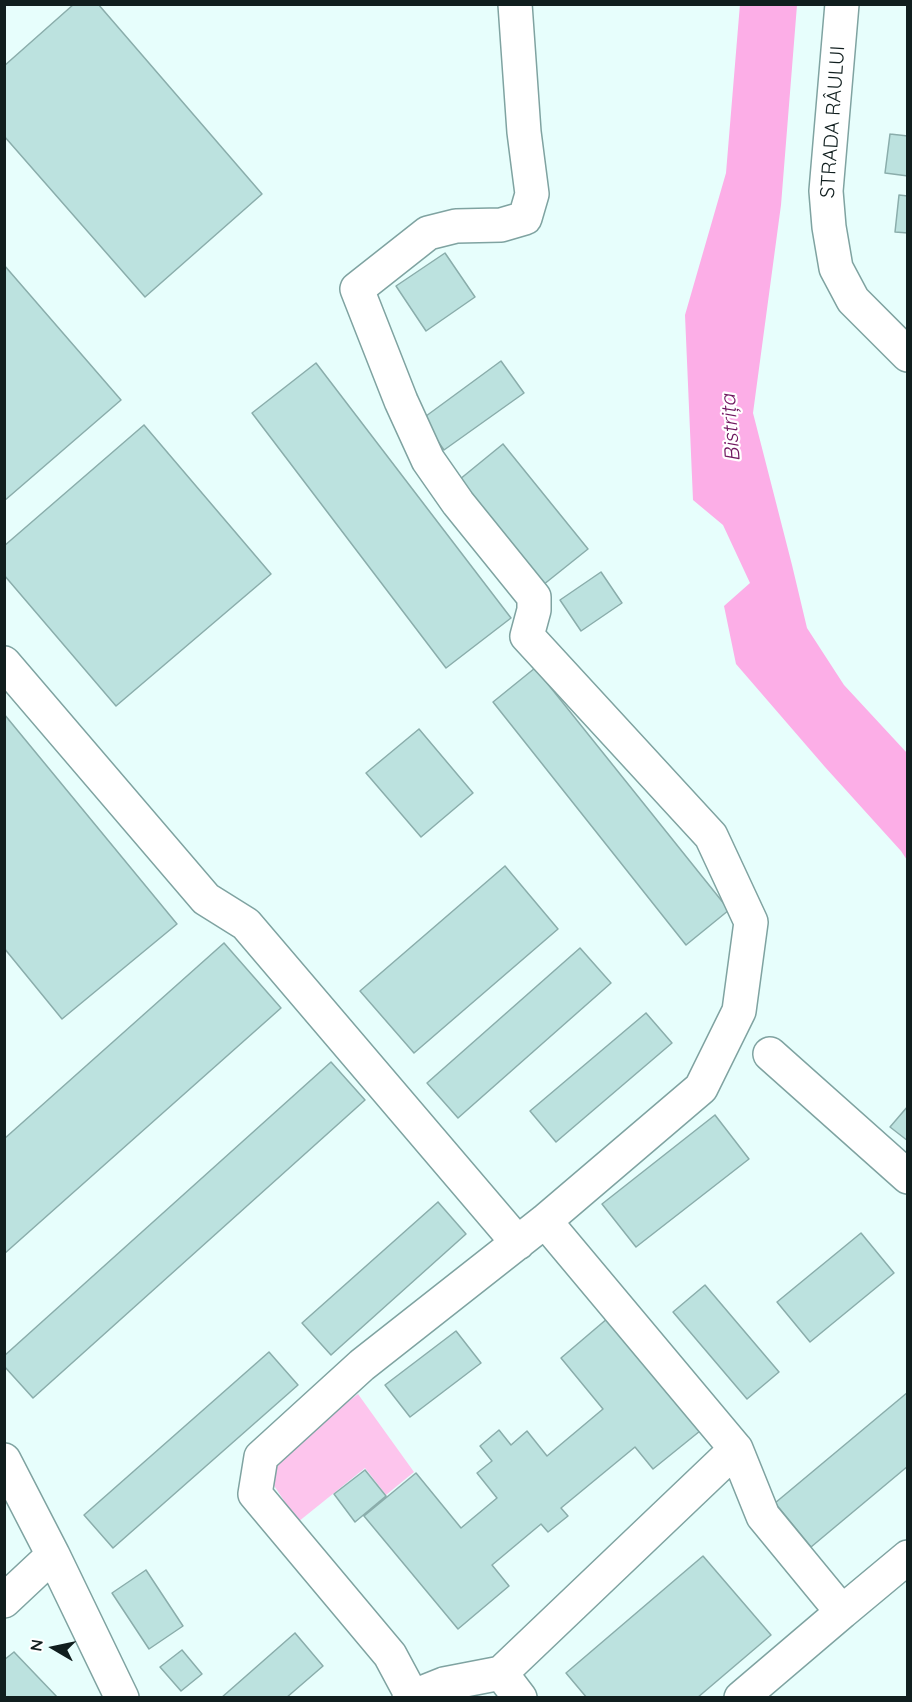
<!DOCTYPE html>
<meta charset="utf-8">
<style>
body{margin:0}
#map{position:relative;width:912px;height:1702px;overflow:hidden;background:#e7fefc;font-family:Quicksand,sans-serif}
canvas{display:block}
.frame{position:absolute;inset:0;border:6px solid #101e1e;pointer-events:none}
.north{position:absolute;left:24px;top:1618px;width:60px;height:60px;-webkit-text-stroke:4px #fff;paint-order:stroke;rotate:279deg;font-size:16px;font-weight:700;line-height:24px;text-align:center;color:#101e1e}
.north::after{content:'';display:block;margin:auto;width:21px;height:27px;background:#101e1e;clip-path:polygon(50% 0,100% 100%,50% 72%,0 100%)}
</style>
<div id="map">
<canvas width="912" height="1702"></canvas>
<div class="frame"></div>
<div class="north">N</div>
</div>
<script>
const ctx = document.querySelector('canvas').getContext('2d');
ctx.lineJoin = 'round';
function fillPath(path, color) { ctx.fillStyle = color; ctx.fill(path, 'evenodd'); }
const shape = rows => new Path2D(rows.map(r => 'M' + r).join(''));
function strokePath(path, color, width, dash) { ctx.strokeStyle = color; ctx.lineWidth = width; ctx.lineCap = dash ? 'butt' : 'round'; ctx.setLineDash(dash || []); ctx.stroke(path); }
function drawText(font, color, halo, rows, align = 'center') {
  ctx.font = font + ' Quicksand,sans-serif'; ctx.lineWidth = 4.5; ctx.setLineDash([]); ctx.textBaseline = 'middle'; ctx.strokeStyle = halo; ctx.fillStyle = color; for (const [text, x, y, turn = 0] of rows) {
    ctx.save(); ctx.translate(x, y); ctx.rotate((+turn || 0) * Math.PI / 180); ctx.textAlign = isNaN(turn) ? turn : align; if (halo) ctx.strokeText(text, 0, 0); ctx.fillText(text, 0, 0); ctx.restore();
  }
}
const green = shape([
 [358,1394,414,1472,386,1495,365,1468,298,1522,271,1481,279,1455]
]);
const water = shape([
 [740,4,797,5,781,205,753,413,792,565,807,628,844,685,907,753,907,860,901,851,825,767,736,664,724,606,750,583,723,525,693,500,685,315,726,173]
]);
const building = shape([
 [74,4,98,4,262,194,145,297,4,136,4,66,74,4],
 [890,134,908,136,908,176,885,173,890,134],
 [899,195,908,196,908,233,895,232,899,195],
 [445,253,475,297,426,331,396,286,445,253],
 [4,265,121,400,4,501,4,265],
 [501,361,524,393,444,450,422,419,501,361],
 [316,363,511,618,446,668,252,413,316,363],
 [144,425,271,574,116,706,4,575,4,546,144,425],
 [503,444,588,549,538,589,454,484,503,444],
 [601,572,622,603,581,631,560,600,601,572],
 [535,668,729,910,686,945,493,702,535,668],
 [4,714,177,924,62,1019,4,948,4,714],
 [419,729,473,793,421,837,366,773,419,729],
 [505,866,558,929,414,1053,360,991,505,866],
 [224,943,281,1008,4,1254,4,1139,224,943],
 [580,948,611,983,458,1118,427,1083,580,948],
 [646,1013,672,1043,556,1142,530,1111,646,1013],
 [331,1062,365,1100,33,1398,4,1366,4,1356,331,1062],
 [908,1106,908,1141,890,1127,908,1106],
 [715,1115,749,1159,636,1247,602,1204,715,1115],
 [438,1202,466,1234,331,1355,302,1323,438,1202],
 [861,1233,894,1273,810,1342,777,1302,861,1233],
 [705,1285,779,1372,747,1399,673,1312,705,1285],
 [608,1318,700,1431,653,1469,635,1447,561,1508,568,1516,548,1532,541,1524,492,1565,509,1586,458,1629,364,1516,416,1473,461,1528,497,1498,477,1473,492,1461,480,1446,499,1430,511,1445,527,1431,547,1456,603,1409,561,1358,608,1318],
 [456,1331,481,1363,410,1417,385,1385,456,1331],
 [269,1352,298,1385,113,1548,84,1515,269,1352],
 [908,1392,908,1466,811,1547,775,1503,908,1392],
 [365,1470,386,1496,355,1522,334,1494,365,1470],
 [703,1556,771,1635,697,1698,587,1698,566,1673,703,1556],
 [146,1570,183,1626,149,1649,112,1593,146,1570],
 [295,1633,323,1666,286,1698,221,1698,295,1633],
 [182,1650,202,1674,181,1691,160,1667,182,1650],
 [14,1652,58,1698,4,1698,4,1660,14,1652]
]);
const minor = shape([
 [842,4,826,191,829,227,836,268,853,300,908,355],
 [4,663,206,899,246,924,518,1243],
 [770,1054,908,1177],
 [545,1221,736,1449,763,1516,842,1612,741,1698],
 [4,1460,53,1555,122,1698],
 [4,1601,53,1555],
 [842,1612,908,1557],
 [501,1673,520,1698],
 [412,1696,390,1655,255,1494,261,1457,362,1365,545,1221,701,1088,739,1011,751,922,711,836,527,636,534,610,534,597,458,503,428,460,401,401,357,289,428,233,456,226,501,225,525,218,532,194,524,132,515,4],
 [409,1698,444,1684,501,1673,736,1449]
]);
const streetNames = [
 ["STRADA RÂULUI",833,122,-86]
];
const waterNames = [
 ["Bistrița",731,428,-94]
];
fillPath(green, '#fdc5ed');
fillPath(water, '#fcaee7');
fillPath(building, '#bce2df');
strokePath(building, '#8aadab', 1.5);
strokePath(minor, '#7fa3a1', 36);
strokePath(minor, '#fff', 33);
drawText('20px', '#101e1e', '#fff', streetNames);
drawText('italic 21px', '#6f175f', '#fff', waterNames);
</script>
